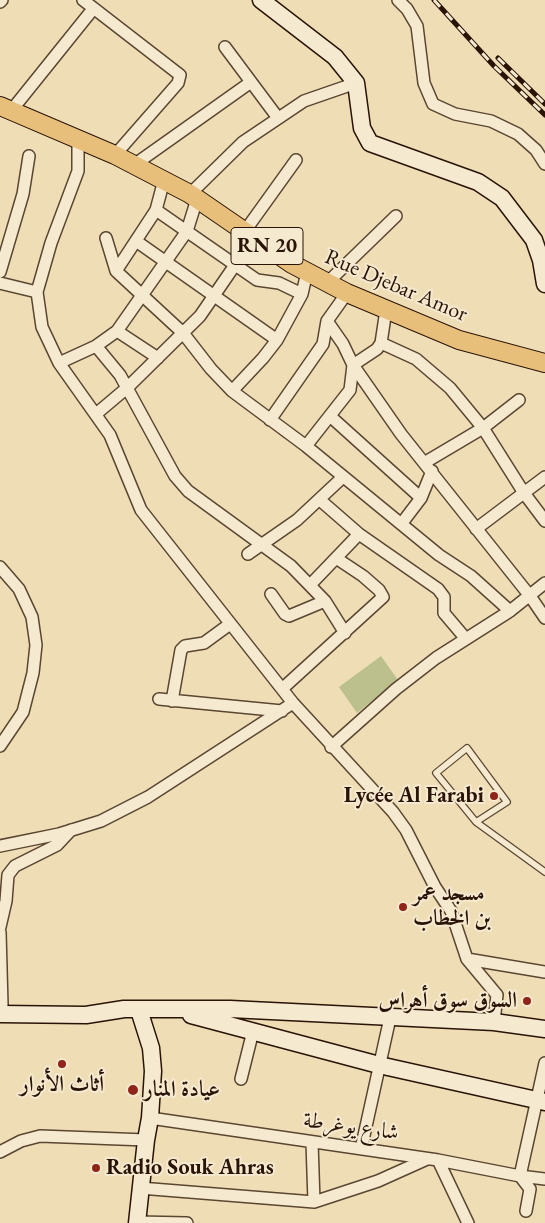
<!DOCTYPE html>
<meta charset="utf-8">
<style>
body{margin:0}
canvas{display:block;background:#efddb6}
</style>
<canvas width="545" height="1223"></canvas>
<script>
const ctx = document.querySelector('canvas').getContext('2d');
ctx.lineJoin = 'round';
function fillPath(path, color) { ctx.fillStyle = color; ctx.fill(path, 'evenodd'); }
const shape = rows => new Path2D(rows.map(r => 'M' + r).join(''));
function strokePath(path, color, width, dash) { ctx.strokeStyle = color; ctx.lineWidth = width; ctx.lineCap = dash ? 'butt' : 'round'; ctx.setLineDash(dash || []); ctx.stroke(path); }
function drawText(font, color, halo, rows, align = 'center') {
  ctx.font = font + ' "EB Garamond",Amiri,serif'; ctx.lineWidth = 4; ctx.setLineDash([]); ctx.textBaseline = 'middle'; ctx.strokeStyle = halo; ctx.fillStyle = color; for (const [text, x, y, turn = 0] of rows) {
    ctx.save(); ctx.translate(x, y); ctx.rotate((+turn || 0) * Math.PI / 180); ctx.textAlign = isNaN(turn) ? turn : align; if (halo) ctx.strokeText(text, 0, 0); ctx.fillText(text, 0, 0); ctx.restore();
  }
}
const green = shape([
 [381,656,398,680,357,713,339,687]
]);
const lane = shape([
 [476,822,507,802,467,748,436,773,476,822,545,872]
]);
const street = shape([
 [83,0,180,75,178,83,115,155],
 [398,0,407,9,417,26,424,83,433,104,455,114,491,121,518,134,536,150,545,164],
 [0,2,2,0],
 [225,47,278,118],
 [11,111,93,9],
 [78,139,78,171,51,243,37,292,42,327,59,363,110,435,141,510,293,703,393,812,406,830,435,887,451,911,467,959,497,995,494,1022],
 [134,165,251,82],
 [190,194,243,142,304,101,356,83],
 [156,210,257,280,279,283,302,294],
 [106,238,116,271,183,333,211,369,232,391,306,446,439,555,471,576,510,611],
 [136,241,277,340,263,358,232,391],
 [116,271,156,210,164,180],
 [0,272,23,194,29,156],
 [0,283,37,292],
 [327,283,396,216],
 [327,321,343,344,353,365,401,434,530,596,545,618],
 [117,331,158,358],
 [277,340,302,294,307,272],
 [381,343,416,359,450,388,483,428,524,493,545,521],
 [96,346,120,375,175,476,188,491,291,566,325,601,345,633],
 [59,363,96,346,117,331,187,231,197,199],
 [96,414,128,387,200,316,235,265,245,231,296,160],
 [330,416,421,498],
 [270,420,323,344,327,321,347,293],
 [306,446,350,390,353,365,377,349,381,343,386,310],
 [424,463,483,428,519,400],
 [320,500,359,534,438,589,444,597,444,613,466,639],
 [402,523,421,498,432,471],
 [476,529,545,477],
 [248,554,297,520,343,477],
 [0,567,19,589,32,617,36,645,33,673,23,712,0,746],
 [311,584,359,534],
 [271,594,285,614,289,616,325,601],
 [282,689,383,597,379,590,363,576,336,558],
 [159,699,282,711],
 [172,701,181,650,185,646,204,643,230,624],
 [331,747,396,689,436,658,510,611,545,583],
 [0,846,59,834,101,821,148,797,293,703],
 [0,927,6,901,8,875,15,866,57,845,71,830],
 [0,932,2,1005],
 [467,959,545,972],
 [241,1079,253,1031],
 [150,1118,438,1160,520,1176,545,1179],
 [312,1142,314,1202],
 [361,1149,390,1018],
 [0,1152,21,1141,40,1136,146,1140],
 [438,1160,468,1223],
 [140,1188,314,1202,378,1181,427,1159],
 [526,1211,530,1189,520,1176,545,1063],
 [137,1222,187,1223]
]);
const secondary = shape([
 [261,0,335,57,356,83,362,128,370,143,478,182,502,198,534,240,541,260,545,284],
 [0,1014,86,1015,124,1009,230,1009,494,1022,545,1029],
 [191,1015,379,1065,545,1102],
 [137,1223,146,1140,150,1118,153,1071,151,1048,139,1010]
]);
const primary = shape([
 [0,106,115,155,190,194,292,264,347,293,459,340,545,363]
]);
const rail = shape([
 [434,0,494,66,545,115],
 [498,58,545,104]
]);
const markers = [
 [494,796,5,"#8f2418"],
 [403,907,5,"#8f2418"],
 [527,1001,5,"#8f2418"],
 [62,1064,5,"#8f2418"],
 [133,1090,6,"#8f2418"],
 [96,1168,5,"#8f2418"]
];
const shields = [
 [267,246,72]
];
const shieldNames = [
 ["RN 20",267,246]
];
const streetNames = [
 ["Rue Djebar Amor",396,286,23],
 ["شارع يوغرطة",351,1127,8]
];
const poiNames = [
 ["Lycée Al Farabi",484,796,"right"],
 ["مسجد عمر",413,894],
 ["بن الخطاب",413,919],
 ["السوق سوق أهراس",517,1001,"right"],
 ["أثاث الأنوار",62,1085,"center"],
 ["عيادة المنار",144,1090],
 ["Radio Souk Ahras",106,1168]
];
fillPath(green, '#bbc08c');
strokePath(lane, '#5a4631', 8);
strokePath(street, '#5a4631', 14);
strokePath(secondary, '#291305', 19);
strokePath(primary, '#291305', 20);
strokePath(lane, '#f5e9d0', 5.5);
strokePath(street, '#f5e9d0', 11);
strokePath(secondary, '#f5e9d0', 16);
strokePath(primary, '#e8be7b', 18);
strokePath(rail, '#291305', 5);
strokePath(rail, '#f5e9d0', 3, [9]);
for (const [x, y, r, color] of markers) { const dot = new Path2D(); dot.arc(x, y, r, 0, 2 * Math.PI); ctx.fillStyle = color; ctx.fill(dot); strokePath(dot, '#f5e9d0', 2); }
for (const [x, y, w] of shields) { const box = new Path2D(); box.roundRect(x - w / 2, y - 18.5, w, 37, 4); ctx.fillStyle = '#f5e9d0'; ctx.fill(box); strokePath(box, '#291305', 1); }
drawText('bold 21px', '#291305', null, shieldNames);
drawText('22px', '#291305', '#f5e9d0', streetNames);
drawText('bold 22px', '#291305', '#f5e9d0', poiNames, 'left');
</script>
